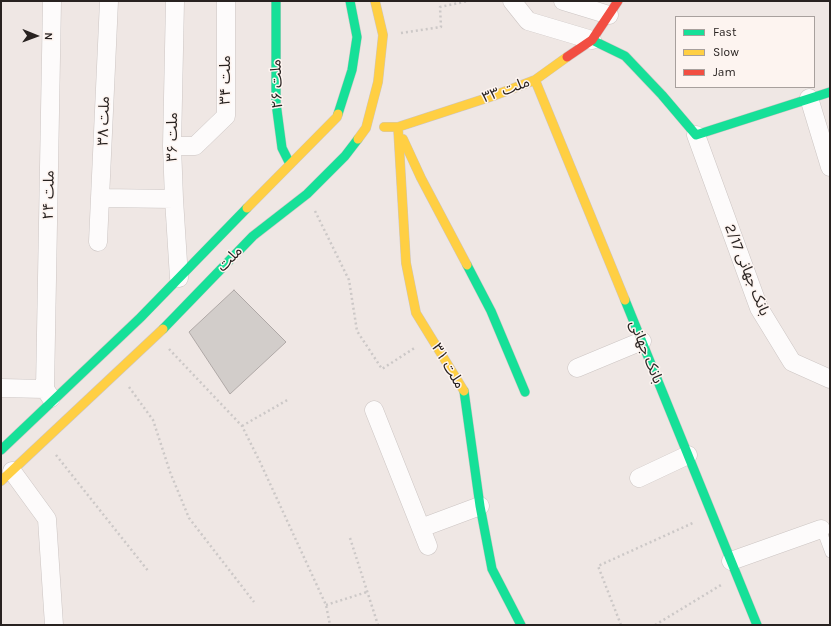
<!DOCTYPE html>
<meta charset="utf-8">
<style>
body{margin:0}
#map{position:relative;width:831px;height:626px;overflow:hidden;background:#efe7e4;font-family:Karla,sans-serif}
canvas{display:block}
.frame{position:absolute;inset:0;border:2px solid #282220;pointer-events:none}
.legend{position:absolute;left:675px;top:16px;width:140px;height:72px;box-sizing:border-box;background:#fdf4f0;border:1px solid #a8a09d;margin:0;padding:5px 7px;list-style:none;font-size:12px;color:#282220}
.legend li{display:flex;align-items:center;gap:8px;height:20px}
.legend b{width:20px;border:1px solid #a8a09d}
.north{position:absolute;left:16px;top:16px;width:40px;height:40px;-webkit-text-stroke:3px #fdf4f0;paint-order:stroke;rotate:91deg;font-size:11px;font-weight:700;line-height:16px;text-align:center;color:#282220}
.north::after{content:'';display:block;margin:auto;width:14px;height:18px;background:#282220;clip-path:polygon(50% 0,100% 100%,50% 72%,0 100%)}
</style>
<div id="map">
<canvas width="831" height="626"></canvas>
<div class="frame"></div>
<ul class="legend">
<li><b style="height:5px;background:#16e098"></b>Fast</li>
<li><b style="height:5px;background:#ffcf43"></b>Slow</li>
<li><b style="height:5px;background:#f24e42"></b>Jam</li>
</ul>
<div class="north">N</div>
</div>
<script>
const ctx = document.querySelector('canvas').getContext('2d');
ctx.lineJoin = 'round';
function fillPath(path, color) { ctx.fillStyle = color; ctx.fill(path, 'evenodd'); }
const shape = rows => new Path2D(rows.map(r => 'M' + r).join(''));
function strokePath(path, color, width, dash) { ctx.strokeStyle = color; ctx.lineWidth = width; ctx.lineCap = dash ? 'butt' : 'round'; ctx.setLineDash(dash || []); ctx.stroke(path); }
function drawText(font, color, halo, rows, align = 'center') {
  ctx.font = font + ' Karla,"Noto Sans Arabic",sans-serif'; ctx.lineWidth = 3; ctx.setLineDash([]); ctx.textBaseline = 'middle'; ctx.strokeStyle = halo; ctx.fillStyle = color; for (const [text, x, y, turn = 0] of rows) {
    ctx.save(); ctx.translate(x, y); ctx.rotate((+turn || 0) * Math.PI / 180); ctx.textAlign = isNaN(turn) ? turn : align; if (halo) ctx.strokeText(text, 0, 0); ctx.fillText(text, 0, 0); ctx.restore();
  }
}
const building = shape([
 [234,290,286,342,230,394,189,332,234,290]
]);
const path = shape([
 [401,33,441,27,440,7,468,1],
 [315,211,349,280,357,331,382,369,416,347],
 [169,349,242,426,260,462,326,605,330,625],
 [129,387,153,420,170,472,189,518,254,602],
 [242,426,289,399],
 [56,455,149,572],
 [350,538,378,625],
 [326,605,367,592],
 [621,625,598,566,695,522],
 [655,625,721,585]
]);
const lane = shape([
 [821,529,830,553]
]);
const street = shape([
 [512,1,528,21,592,40],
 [563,1,609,15],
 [809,98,830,167],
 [696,135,759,308,792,362,830,379],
 [172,146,195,146,226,116,226,1],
 [101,198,174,199,172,146,175,1],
 [174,199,179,278],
 [98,242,109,1],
 [577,368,642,341],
 [1,388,45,389,51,398],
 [45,389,52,1],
 [374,410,428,546],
 [12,471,47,519,54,625],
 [639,478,688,455],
 [421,528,480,506],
 [731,561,821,529]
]);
const fast = shape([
 [276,1,276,103,282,148,290,164],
 [592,40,625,56,662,95,696,135,830,92],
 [338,114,352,70,357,37,350,1],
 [467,265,491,311,525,392],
 [625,300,757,625],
 [163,329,253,236,307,194,345,156,358,139],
 [464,391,480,506,492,569,521,625],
 [1,450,140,318,247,208]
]);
const slow = shape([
 [535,80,625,300],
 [384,127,398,127,493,96,535,80,567,57],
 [398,127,406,263,416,313,464,391],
 [358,139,366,128,378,82,383,35,375,1],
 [403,139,421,178,467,265],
 [247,208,337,117,338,114],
 [1,481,163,329]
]);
const jam = shape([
 [567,57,592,40,618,1]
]);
const streetNames = [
 ["ملت ۳۴",226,80,-90],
 ["ملت ۲۶",277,84,-92],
 ["ملت ۳۳",506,90,-20],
 ["ملت ۳۸",104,121,-88],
 ["ملت ۳۶",173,137,-90],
 ["ملت ۲۴",49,195,-89],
 ["ملت",230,259,-46],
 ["بانک جهانی 2/17",747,270,68],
 ["بانک جهانی",646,352,68],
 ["ملت ۳۱",448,366,59]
];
fillPath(building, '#d2cdca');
strokePath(building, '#afa8a6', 1);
strokePath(lane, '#ccc5c3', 10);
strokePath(street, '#ccc5c3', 19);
strokePath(fast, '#ccc5c3', 10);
strokePath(slow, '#ccc5c3', 10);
strokePath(jam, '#ccc5c3', 10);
strokePath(path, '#ccc8c7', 2.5, [2, 3]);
strokePath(lane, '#fdfbfb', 9);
strokePath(street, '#fdfbfb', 18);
strokePath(fast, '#16e098', 9);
strokePath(slow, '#ffcf43', 9);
strokePath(jam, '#f24e42', 9);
drawText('15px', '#282220', '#fdf4f0', streetNames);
</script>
